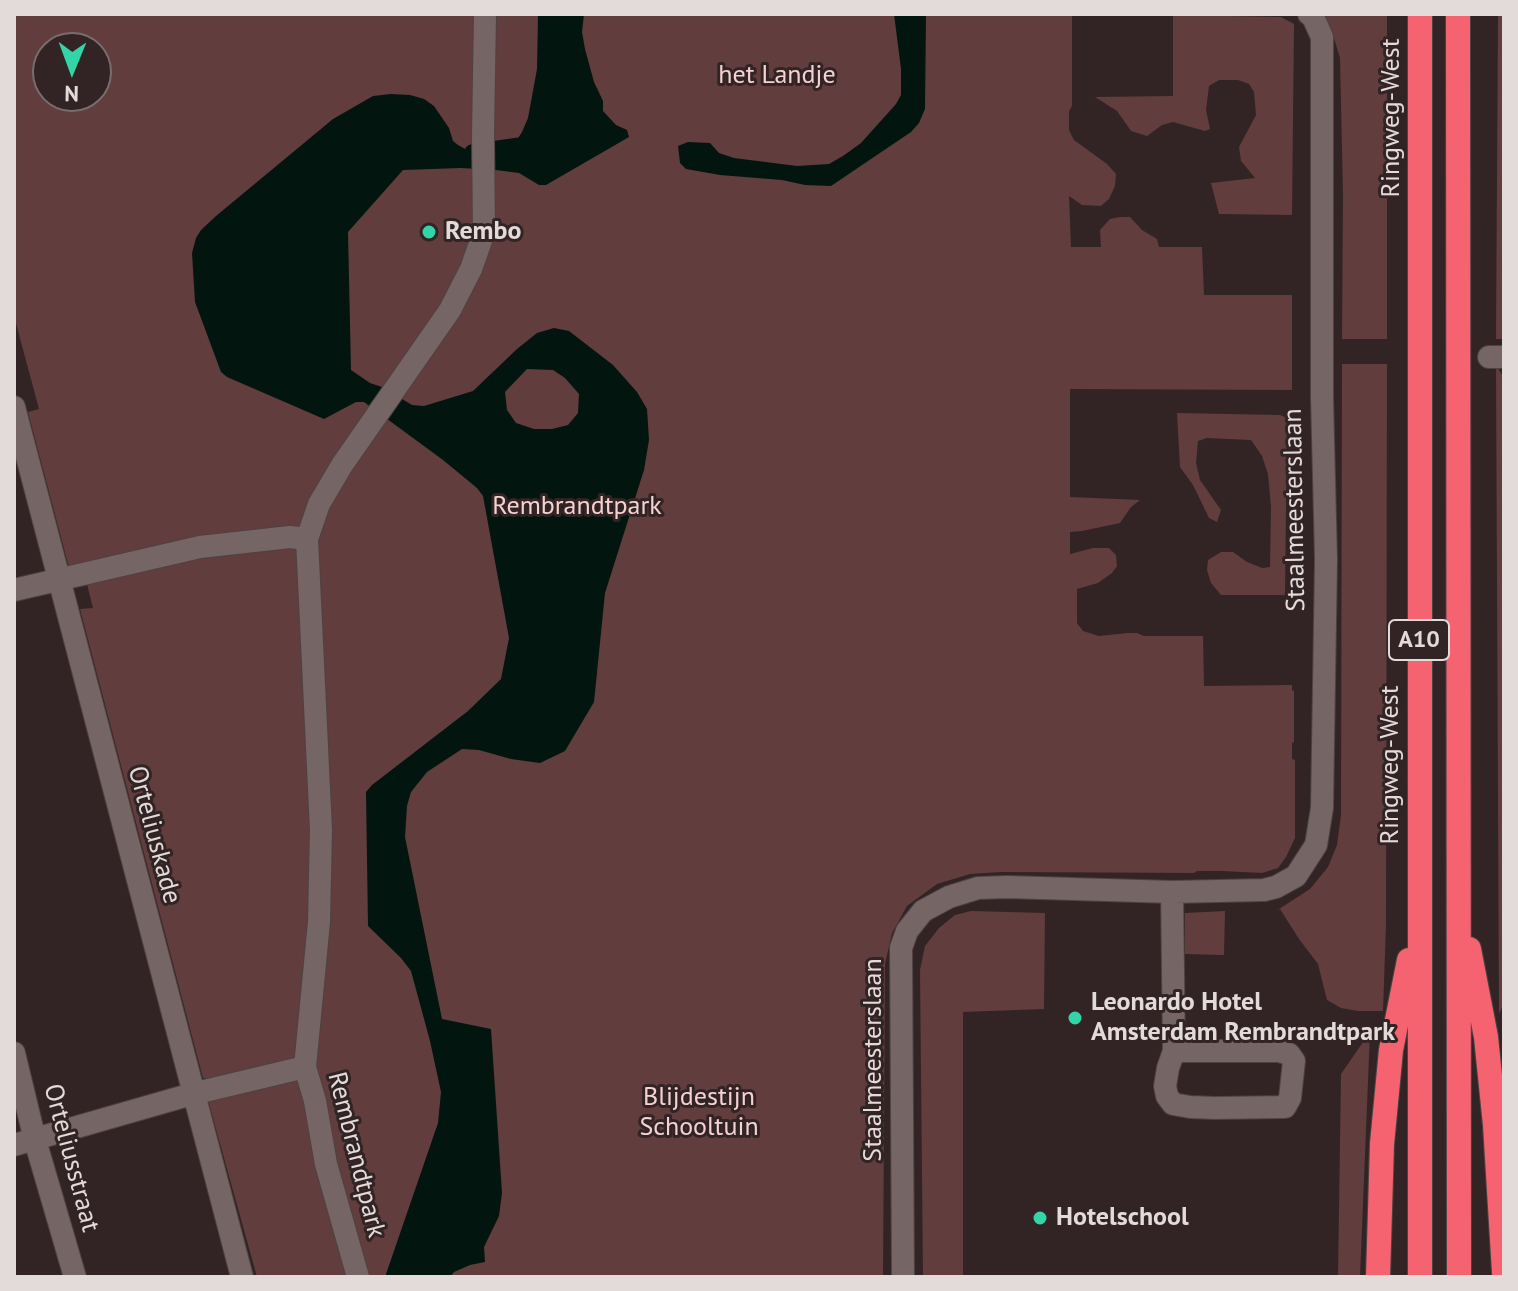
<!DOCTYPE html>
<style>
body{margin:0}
#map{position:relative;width:1518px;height:1291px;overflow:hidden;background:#322424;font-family:"PT Sans",sans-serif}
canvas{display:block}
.frame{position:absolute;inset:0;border:16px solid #e3dada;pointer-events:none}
.north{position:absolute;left:32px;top:32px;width:80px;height:80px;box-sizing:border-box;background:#322424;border:2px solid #796d6d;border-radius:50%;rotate:181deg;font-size:22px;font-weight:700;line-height:32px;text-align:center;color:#e3dada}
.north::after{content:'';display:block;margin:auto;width:28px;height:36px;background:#33d4a8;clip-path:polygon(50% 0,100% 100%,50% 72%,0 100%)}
</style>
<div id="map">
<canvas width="1518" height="1291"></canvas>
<div class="frame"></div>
<div class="north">N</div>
</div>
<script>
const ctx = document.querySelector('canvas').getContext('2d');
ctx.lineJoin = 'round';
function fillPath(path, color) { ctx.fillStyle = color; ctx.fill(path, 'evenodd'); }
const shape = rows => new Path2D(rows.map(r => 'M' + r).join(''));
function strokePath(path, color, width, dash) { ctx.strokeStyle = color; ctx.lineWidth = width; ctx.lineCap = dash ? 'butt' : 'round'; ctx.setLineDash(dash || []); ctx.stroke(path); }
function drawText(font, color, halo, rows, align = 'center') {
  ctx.font = font + ' "PT Sans",sans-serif'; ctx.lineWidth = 6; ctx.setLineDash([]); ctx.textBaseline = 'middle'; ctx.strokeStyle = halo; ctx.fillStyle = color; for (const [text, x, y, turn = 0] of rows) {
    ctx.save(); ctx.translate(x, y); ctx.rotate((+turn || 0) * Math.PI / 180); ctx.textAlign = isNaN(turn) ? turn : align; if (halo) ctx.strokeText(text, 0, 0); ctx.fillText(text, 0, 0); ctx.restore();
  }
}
const green = shape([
 [14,14,1072,14,1072,106,1069,111,1069,130,1074,140,1107,164,1116,174,1115,186,1109,199,1101,206,1082,205,1069,196,1071,247,1101,247,1100,230,1110,219,1120,217,1130,217,1142,230,1157,239,1159,247,1202,247,1204,295,1292,295,1292,390,1070,389,1070,497,1140,500,1131,507,1120,523,1082,531,1070,532,1070,554,1093,548,1109,548,1116,555,1117,566,1112,573,1098,583,1077,589,1077,623,1083,631,1099,636,1128,633,1137,633,1144,636,1203,636,1204,686,1292,685,1292,690,1294,691,1294,742,1292,743,1292,759,1295,760,1295,838,1286,857,1278,868,1262,873,1222,871,1197,871,1194,873,1001,872,970,874,937,884,907,906,892,933,885,964,883,1277,257,1277,206,1093,216,1078,203,1078,80,609,93,608,85,576,72,579,28,412,39,409,14,316],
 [48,48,96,48,96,96,48,96],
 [1315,14,1387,14,1387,339,1342,339,1343,195,1340,58,1334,38],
 [1498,14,1504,14,1504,339,1496,339],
 [1173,15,1281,17,1294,24,1292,215,1219,214,1211,183,1255,178,1241,161,1239,147,1256,115,1254,92,1249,84,1238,80,1219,80,1209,86,1206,110,1210,129,1205,131,1173,122,1162,125,1147,136,1131,131,1117,111,1095,97,1173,96],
 [1342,364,1387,364,1386,925,1383,1011,1358,1011,1341,1008,1327,1000,1318,964,1299,939,1280,909,1276,911,1310,889,1328,867,1337,845,1341,815],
 [1496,365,1504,378,1504,1003,1499,1014],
 [1177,413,1280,415,1287,418,1285,595,1221,595,1211,583,1207,570,1208,560,1221,552,1233,552,1247,562,1262,568,1270,567,1271,507,1268,474,1262,456,1251,440,1207,438,1198,441,1196,463,1200,480,1221,510,1217,522,1209,518,1193,485,1180,467],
 [971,911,1045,913,1044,1009,963,1012,963,1277,923,1277,920,970,925,946,939,928,955,915],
 [1225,911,1224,955,1185,954,1185,913],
 [1370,1032,1360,1277,1338,1277,1341,1074]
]);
const water = shape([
 [538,14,584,14,582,32,585,49,594,82,603,101,603,111,616,125,627,130,629,137,546,185,539,185,519,173,496,170,461,168,403,170,348,232,351,370,370,383,382,387,412,405,424,406,473,391,517,349,537,333,554,328,569,331,613,365,637,392,647,409,649,440,644,470,605,593,594,702,565,751,540,763,511,759,479,750,462,749,427,772,411,792,407,806,405,837,442,1019,491,1029,502,1193,499,1216,484,1247,485,1262,470,1265,454,1272,450,1277,385,1277,438,1123,441,1092,430,1041,411,971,401,958,368,926,366,792,372,785,468,711,501,679,509,638,483,496,477,488,443,460,364,402,356,402,324,419,227,377,221,372,195,302,192,253,196,238,201,230,216,216,333,119,373,96,391,94,410,95,424,99,434,106,449,128,453,141,458,145,465,149,499,152,507,150,515,143,522,132,528,118,537,69],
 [527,369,553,370,565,378,579,394,578,413,568,425,552,429,534,429,516,423,507,410,505,392],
 [894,14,926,14,925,109,919,123,911,132,831,186,805,185,782,180,720,175,686,169,680,163,678,146,688,142,710,143,719,153,734,158,797,166,829,164,843,156,861,143,896,104,901,95,901,69]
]);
const canal = shape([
 [473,153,530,145]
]);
const minor = shape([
 [1489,357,1504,357],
 [14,407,242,1277],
 [14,590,200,547,290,537,307,539],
 [1172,892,1174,1051,1168,1068,1165,1086,1167,1096,1173,1104,1190,1107,1215,1108,1285,1107,1290,1098,1294,1061,1289,1054,1279,1051,1174,1051],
 [14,1053,35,1140,75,1277],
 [14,1145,192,1094,305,1067],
 [358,1277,326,1164,315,1101,305,1067,319,922,321,830,307,539,319,504,342,465,450,310,471,269,484,232,483,136,485,14],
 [903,1277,901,948,907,931,923,911,949,897,978,888,1007,887,1172,892,1264,890,1276,887,1296,876,1316,845,1322,808,1326,560,1322,397,1322,37,1313,17,1309,14]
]);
const highway = shape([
 [1420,14,1420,1277],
 [1458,14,1459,1277],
 [1469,949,1486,1037,1495,1125,1504,1272],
 [1378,1277,1382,1144,1391,1050,1409,960]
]);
const markers = [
 [429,232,8,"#33d4a8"],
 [1075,1018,8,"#33d4a8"],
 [1040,1218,8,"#33d4a8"]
];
const shields = [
 [1419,640,60]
];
const shieldNames = [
 ["A10",1419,640]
];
const parkNames = [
 ["het Landje",777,76],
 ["Rembrandtpark",577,507],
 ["Blijdestijn",699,1098],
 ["Schooltuin",699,1128]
];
const streetNames = [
 ["Ringweg-West",1392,118,-90],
 ["Staalmeesterslaan",1295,510,-91],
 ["Ringweg-West",1391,765,-90],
 ["Orteliuskade",154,835,75],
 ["Staalmeesterslaan",874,1060,-90],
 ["Rembrandtpark",356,1155,76],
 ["Orteliusstraat",71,1158,75]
];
const poiNames = [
 ["Rembo",445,232],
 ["Leonardo Hotel",1091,1003],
 ["Amsterdam Rembrandtpark",1091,1033],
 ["Hotelschool",1056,1218]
];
fillPath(green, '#613d3e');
fillPath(water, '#03150f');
strokePath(canal, '#03150f', 18);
strokePath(minor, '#4e4243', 24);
strokePath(highway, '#4e4243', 26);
strokePath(minor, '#756565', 22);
strokePath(highway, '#f56370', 24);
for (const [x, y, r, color] of markers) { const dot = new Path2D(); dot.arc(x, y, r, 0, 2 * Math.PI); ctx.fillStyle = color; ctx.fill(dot); strokePath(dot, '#322424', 3); }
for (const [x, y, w] of shields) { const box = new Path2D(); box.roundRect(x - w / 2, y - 20, w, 40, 6); ctx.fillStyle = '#322424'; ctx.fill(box); strokePath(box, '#e3dada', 2); }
drawText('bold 24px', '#e3dada', null, shieldNames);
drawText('26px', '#f5d1d1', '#322424', parkNames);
drawText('26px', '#e3dada', '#322424', streetNames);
drawText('bold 26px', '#e3dada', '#322424', poiNames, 'left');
</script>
